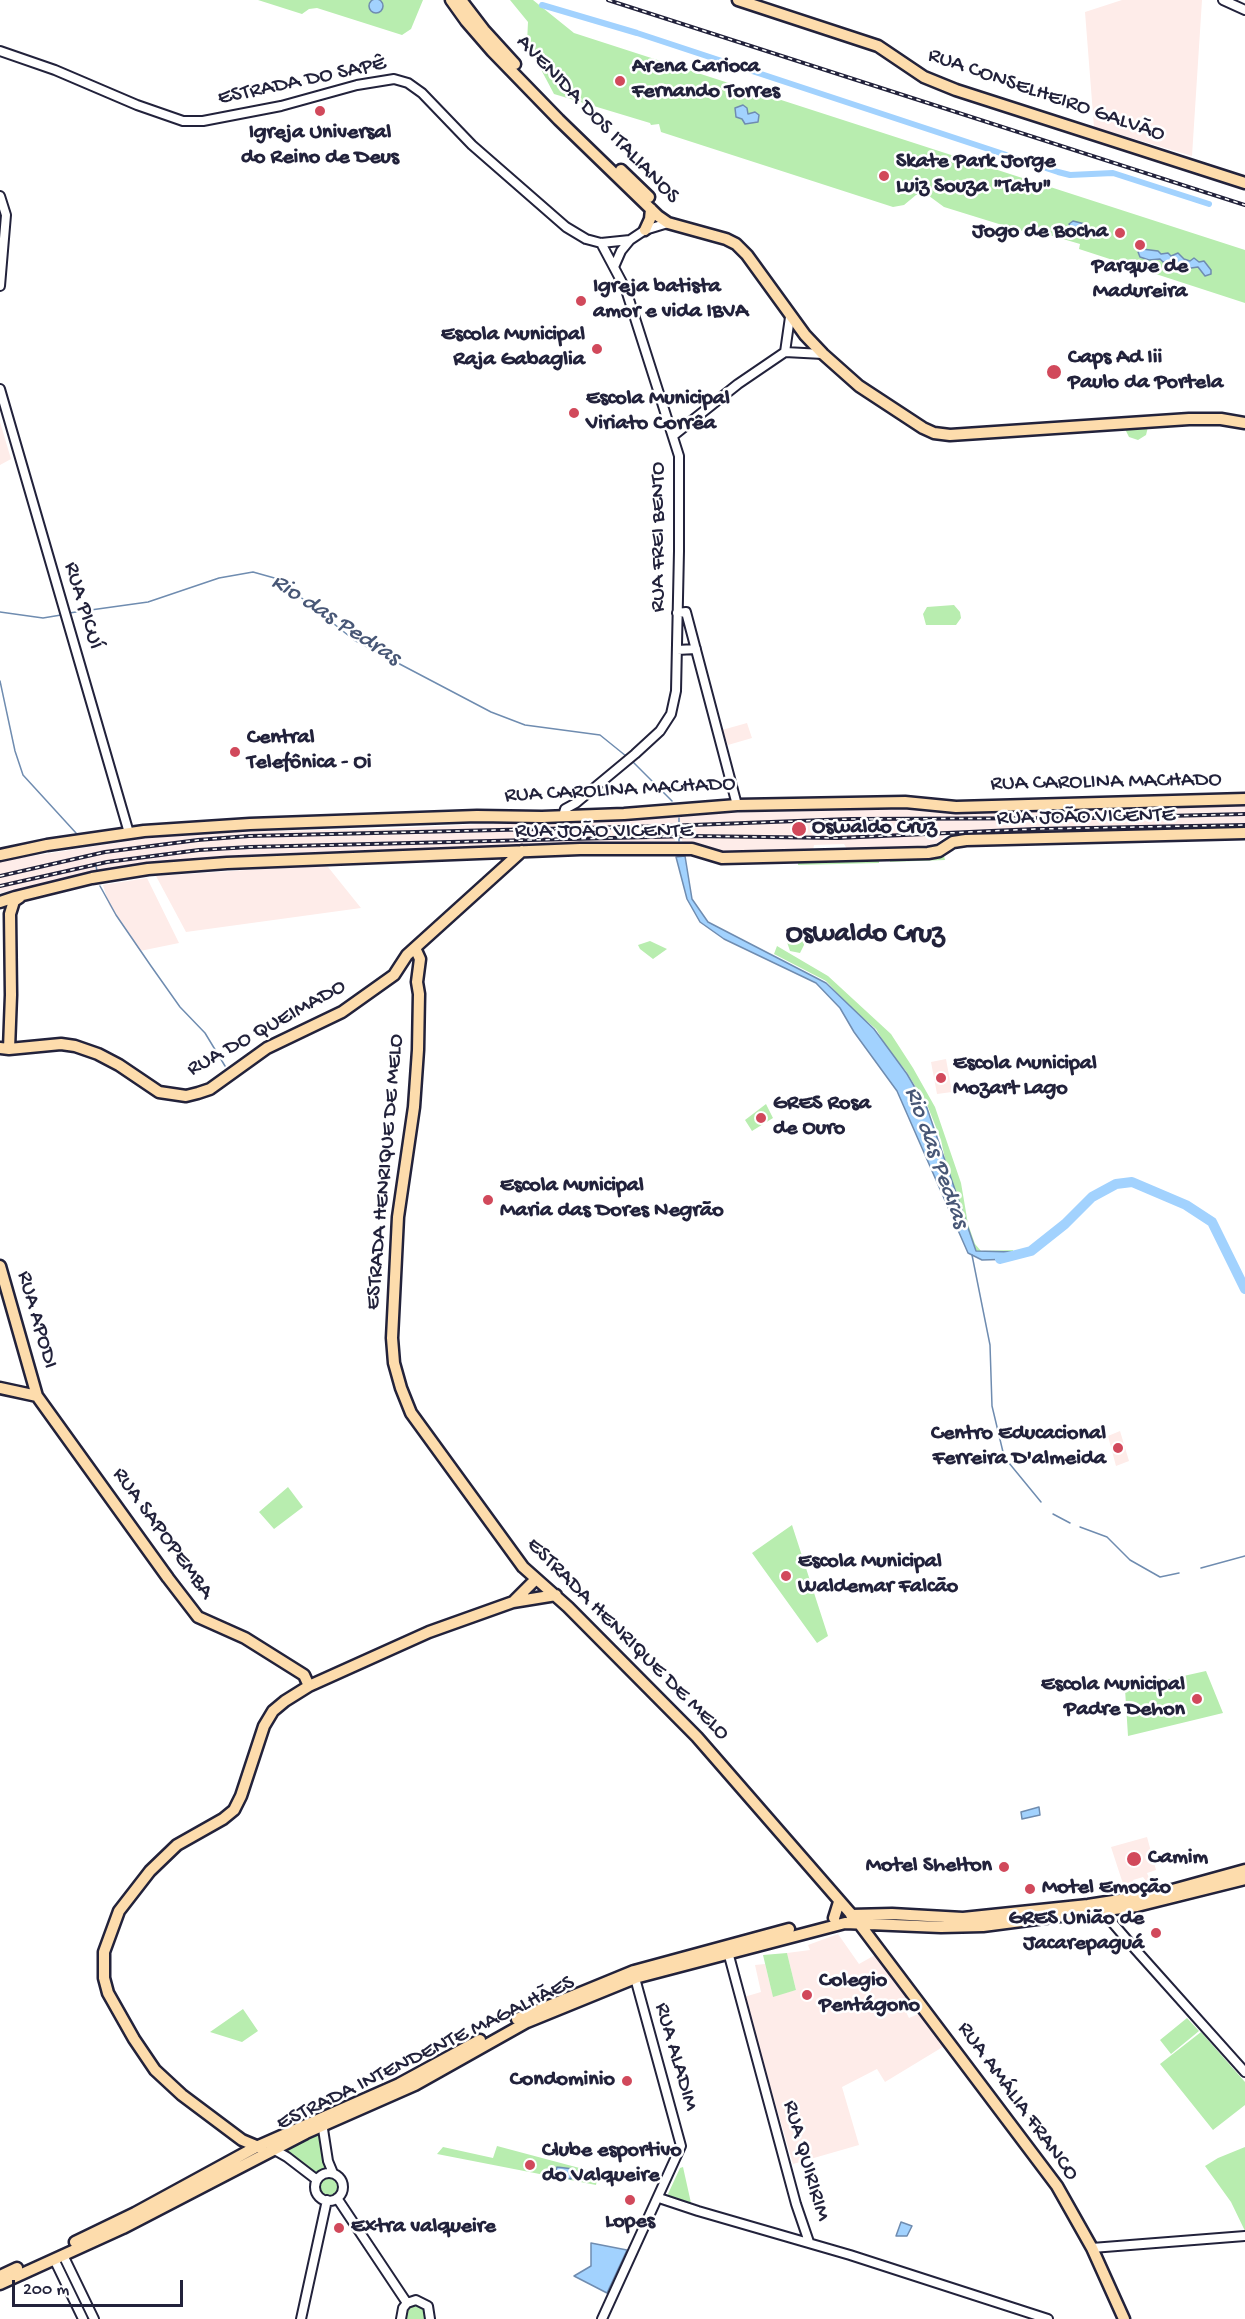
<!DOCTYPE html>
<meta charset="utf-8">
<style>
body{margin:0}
#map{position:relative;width:1245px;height:2319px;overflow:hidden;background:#fff;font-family:"Gochi Hand",sans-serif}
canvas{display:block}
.scale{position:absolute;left:12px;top:2280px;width:171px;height:27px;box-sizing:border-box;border:3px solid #22223b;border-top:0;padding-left:8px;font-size:18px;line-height:21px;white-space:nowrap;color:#22223b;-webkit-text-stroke:4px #fff;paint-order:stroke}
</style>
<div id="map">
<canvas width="1245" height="2319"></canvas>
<div class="scale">200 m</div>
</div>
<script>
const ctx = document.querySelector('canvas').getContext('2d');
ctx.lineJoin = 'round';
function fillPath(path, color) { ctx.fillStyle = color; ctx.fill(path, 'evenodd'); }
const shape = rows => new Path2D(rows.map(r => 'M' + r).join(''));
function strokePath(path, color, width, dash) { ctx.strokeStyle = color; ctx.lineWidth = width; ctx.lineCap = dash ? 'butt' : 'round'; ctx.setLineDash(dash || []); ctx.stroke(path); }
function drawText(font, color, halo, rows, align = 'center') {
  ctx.font = font + ' "Gochi Hand",sans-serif'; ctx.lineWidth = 5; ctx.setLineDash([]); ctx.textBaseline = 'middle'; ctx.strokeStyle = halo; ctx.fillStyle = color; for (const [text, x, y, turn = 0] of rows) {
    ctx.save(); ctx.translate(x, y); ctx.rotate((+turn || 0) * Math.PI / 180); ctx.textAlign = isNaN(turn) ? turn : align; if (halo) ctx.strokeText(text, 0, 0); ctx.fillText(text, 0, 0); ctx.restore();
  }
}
const built = shape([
 [1122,0,1202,0,1192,156,1094,127,1085,12],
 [0,422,11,459,0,465],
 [747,723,752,738,728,745,722,730],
 [1245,804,1245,828,947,834,937,843,924,847,847,849,844,844,814,845,813,850,726,852,714,851,682,841,682,839,675,839,675,841,468,848,110,871,0,893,0,861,141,839,218,832,380,829,703,813,908,809,957,811],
 [322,865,328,867,361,908,186,932,156,876],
 [147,878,179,943,140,951,109,905,103,885],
 [946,1059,952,1092,937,1094,931,1062],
 [1120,1431,1129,1461,1116,1466,1108,1436],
 [1147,1837,1156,1870,1147,1873,1150,1880,1146,1881,1143,1877,1133,1880,1135,1889,1129,1892,1125,1890,1111,1847],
 [838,1934,859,1964,875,1955,911,2001,909,2008,905,2010,909,2018,918,2014,921,2015,946,2045,885,2082,877,2069,842,2087,859,2145,793,2164,744,1997,761,1992,755,1965,765,1964,773,1996,796,1990,787,1953,810,1950,808,1945]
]);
const green = shape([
 [258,0,423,0,411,29,402,35,317,8,309,9,302,14],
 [510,0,533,0,574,33,1245,250,1245,303,1079,249,1080,244,1046,234,1044,238,944,207,925,193,916,195,904,205,893,207,661,132,659,124,651,125,650,123,554,94,527,43,528,22],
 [1148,427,1146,435,1138,440,1129,437,1125,429],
 [954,605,960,612,961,618,956,625,926,625,923,614,927,607],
 [944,856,945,860,890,862,890,857],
 [879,858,879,863,798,865,798,860],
 [803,937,804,945,800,953,790,951,786,939],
 [650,941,667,949,653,959,640,949,638,945],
 [777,946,828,976,891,1034,913,1068,935,1107,961,1183,968,1224,975,1244,981,1251,1013,1250,1013,1255,1001,1257,972,1251,956,1211,941,1140,928,1107,906,1071,888,1049,876,1029,849,1006,826,981,774,954],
 [766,1104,773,1118,752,1131,745,1120],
 [288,1487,303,1507,274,1529,259,1512],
 [792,1525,828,1636,817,1643,752,1553],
 [1206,1671,1223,1713,1128,1736,1125,1689],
 [787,1953,796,1990,773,1997,763,1955],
 [243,2009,258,2031,242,2042,210,2032],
 [1187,2018,1199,2031,1171,2054,1160,2040],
 [1201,2032,1245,2082,1245,2105,1213,2130,1160,2064],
 [319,2130,327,2166,340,2187,332,2197,324,2196,322,2194,318,2188,319,2183,284,2149],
 [497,2146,587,2170,585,2175,597,2180,596,2185,437,2154,443,2147,493,2158],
 [1245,2147,1245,2231,1231,2202,1205,2166,1218,2158],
 [683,2167,691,2203,689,2205,669,2197,668,2194,680,2168],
 [61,2262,63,2262,92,2319,85,2319,59,2264],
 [414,2302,426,2309,427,2319,403,2319,407,2304]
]);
const water = shape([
 '369 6a7 7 0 1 1 14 0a7 7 0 1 1-14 0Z',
 [743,105,747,108,748,114,755,112,759,115,758,122,745,124,742,119,736,117,735,108,743,105],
 [1073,221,1085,224,1086,236,1082,237,1076,228,1071,228,1069,224,1073,221],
 [1142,249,1158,251,1161,254,1168,253,1171,256,1178,253,1184,259,1190,261,1194,258,1199,262,1204,261,1211,270,1211,274,1205,276,1198,267,1184,269,1181,266,1173,266,1169,261,1163,262,1160,259,1149,260,1140,257,1138,252,1142,249],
 [685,856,692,899,708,922,826,983,874,1029,907,1074,927,1108,976,1251,1013,1252,1014,1259,982,1260,968,1253,897,1091,854,1032,840,1008,816,983,724,939,700,922,687,899,676,857,685,856],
 [1039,1807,1040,1815,1022,1819,1021,1812,1039,1807],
 [557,2167,573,2169,571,2179,555,2174,557,2167],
 [901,2222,912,2226,907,2236,896,2236,901,2222],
 [591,2243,627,2250,607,2293,574,2276,591,2266,591,2243]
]);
const stream = shape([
 [0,612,43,618,61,615],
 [69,613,148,602,219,578,253,572,278,579,354,640,491,712,525,725,600,735,626,756],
 [0,681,15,751,23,775,76,833],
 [632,761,672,801],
 [679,841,679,818],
 [96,866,97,871],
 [100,886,116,915,151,966,180,1007,205,1033,225,1066],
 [972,1255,990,1345,992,1406,1003,1452,1009,1463,1041,1502],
 [1053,1514,1070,1523],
 [1080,1527,1107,1537,1130,1560,1160,1577,1179,1573],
 [1201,1568,1245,1556]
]);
const canal = shape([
 [542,5,637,33,1058,172,1070,175,1113,173,1209,204]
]);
const river = shape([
 [1000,1259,1031,1251,1065,1224,1092,1197,1116,1184,1132,1182,1186,1205,1212,1222,1245,1289]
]);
const minor = shape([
 [1223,0,1245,10],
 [0,51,55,70,137,105,183,121,203,121,281,106,357,85,394,79,408,83,422,93,472,145,566,227,586,239,601,243,630,240,645,230,668,223],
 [0,196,6,215,0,286],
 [614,267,621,251,630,240],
 [785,352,790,317],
 [0,389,129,833],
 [674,435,738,384,785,352,823,354],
 [677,613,686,612,737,805],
 [677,650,696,649],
 [563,816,565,809,576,803,635,754,660,731,671,714,676,691,679,551,679,456,626,290,601,243],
 [1108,1910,1111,1921,1135,1949,1245,2072],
 [728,1952,796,2204,809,2242],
 [319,2124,323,2129,328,2161,333,2173],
 [273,2149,287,2157,317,2180],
 '315 2187a14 14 0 1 1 28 0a14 14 0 1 1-28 0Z',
 [337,2198,407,2303],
 [659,2198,698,2211,850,2255,1048,2319],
 [1092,2248,1245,2236],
 [63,2255,94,2319],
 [54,2259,83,2319],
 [301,2319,327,2200],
 [401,2319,403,2308,407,2303,416,2300,428,2306,430,2319],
 [602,2319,681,2146,635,1978]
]);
const major = shape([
 [451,0,466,21,492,51,559,120,658,216,668,223,726,239,736,244,747,255,805,335,823,354,859,386,923,428,934,433,950,435,1189,419,1221,419,1245,423],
 [461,0,484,30,515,64],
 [738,0,878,46,924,77,956,90,1245,183],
 [621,170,649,197],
 [645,230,650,219,651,209],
 [0,855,47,845,144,831,250,824,477,816,542,817,624,814,737,805,905,802,956,807,1245,799],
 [0,902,15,897,92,878,148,869,227,863,580,849,692,849,722,858,928,853,939,851,953,842,966,840,1245,833],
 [415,948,420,959,417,982,419,994,418,1050,414,1107,398,1217,392,1338,394,1363,401,1388,411,1413,523,1567,568,1607,697,1737,858,1922,1057,2186,1092,2248,1124,2319],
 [0,1048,9,1049,61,1044,75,1046,98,1054,119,1065,159,1092,186,1096,198,1093,210,1089,267,1048,342,1012,394,975,407,955,522,851],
 [9,1049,11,995,10,914,14,901,20,897],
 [0,1266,37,1396,168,1578,198,1617,245,1638,304,1675,309,1686],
 [0,1388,37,1396],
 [513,1602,536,1579],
 [851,1915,892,1914,963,1918,1088,1905,1158,1894,1245,1870],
 [834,1918,839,1902],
 [517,2019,634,1971,789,1929],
 [261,2148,242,2140,182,2095,155,2070,134,2039,108,1993,104,1978,104,1952,119,1911,150,1871,177,1845,223,1819,234,1810,241,1796,264,1726,273,1711,285,1701,309,1686,429,1632,513,1602,556,1595],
 [75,2242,135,2213,256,2147,399,2084,480,2040],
 [0,2276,17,2268],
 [0,2284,123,2228,306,2133,415,2085,527,2022,635,1978,845,1923,941,1927,983,1926,1137,1906,1245,1879]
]);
const rail = shape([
 [608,0,1245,205],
 [0,876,105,852,198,840,249,836,666,826,850,819,1090,818,1245,814],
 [0,886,107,862,199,850,250,847,691,836,838,838,1035,829,1245,825]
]);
const markers = [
 [620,81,6,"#d1495b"],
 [320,111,6,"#d1495b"],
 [884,176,6,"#d1495b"],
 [1120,233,6,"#d1495b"],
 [1140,245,6,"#d1495b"],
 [581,301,6,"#d1495b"],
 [597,349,6,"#d1495b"],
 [1054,372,8,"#d1495b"],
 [574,413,6,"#d1495b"],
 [235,752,6,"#d1495b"],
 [799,829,8,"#d1495b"],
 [941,1078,6,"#d1495b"],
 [761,1118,6,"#d1495b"],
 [488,1200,6,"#d1495b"],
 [1118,1448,6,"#d1495b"],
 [786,1576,6,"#d1495b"],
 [1197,1699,6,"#d1495b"],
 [1134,1859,8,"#d1495b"],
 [1004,1867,6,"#d1495b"],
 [1030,1889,6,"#d1495b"],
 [1156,1933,6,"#d1495b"],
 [807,1995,6,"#d1495b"],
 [627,2081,6,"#d1495b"],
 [530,2165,6,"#d1495b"],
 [630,2200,6,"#d1495b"],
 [339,2228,6,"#d1495b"]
];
const poiNames = [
 ["Arena Carioca",632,68],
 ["Fernando Torres",632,93],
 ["Igreja Universal",320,134,"center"],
 ["do Reino de Deus",320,159,"center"],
 ["Skate Park Jorge",896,163],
 ["Luiz Souza \"Tatu\"",896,188],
 ["Jogo de Bocha",1108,233,"right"],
 ["Parque de",1140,268,"center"],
 ["Madureira",1140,293,"center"],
 ["Igreja batista",593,288],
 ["amor e vida IBVA",593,313],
 ["Escola Municipal",585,336,"right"],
 ["Raja Gabaglia",585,361,"right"],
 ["Caps Ad Iii",1068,359],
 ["Paulo da Portela",1068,384],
 ["Escola Municipal",586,400],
 ["Viriato Corrêa",586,425],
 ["Central",247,739],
 ["Telefônica - Oi",247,764],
 ["Oswaldo Cruz",812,829],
 ["Escola Municipal",953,1065],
 ["Mozart Lago",953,1090],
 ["GRES Rosa",773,1105],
 ["de Ouro",773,1130],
 ["Escola Municipal",500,1187],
 ["Maria das Dores Negrão",500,1212],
 ["Centro Educacional",1106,1435,"right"],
 ["Ferreira D'almeida",1106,1460,"right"],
 ["Escola Municipal",798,1563],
 ["Waldemar Falcão",798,1588],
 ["Escola Municipal",1185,1686,"right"],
 ["Padre Dehon",1185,1711,"right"],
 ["Camim",1148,1859],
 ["Motel Shelton",992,1867,"right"],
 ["Motel Emoção",1042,1889],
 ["GRES União de",1144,1920,"right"],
 ["Jacarepaguá",1144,1945,"right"],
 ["Colegio",819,1982],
 ["Pentágono",819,2007],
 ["Condominio",615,2081,"right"],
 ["Clube esportivo",542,2152],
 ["do Valqueire",542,2177],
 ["Lopes",630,2223,"center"],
 ["Extra valqueire",351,2228]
];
const streetNames = [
 ["ESTRADA DO SAPÊ",302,82,-12],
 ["RUA CONSELHEIRO GALVÃO",1046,96,19],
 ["AVENIDA DOS ITALIANOS",597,120,46],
 ["RUA FREI BENTO",660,537,-90],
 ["RUA PICUÍ",82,606,73],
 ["RUA CAROLINA MACHADO",1106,783,-1],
 ["RUA CAROLINA MACHADO",620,791,-3],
 ["RUA JOÃO VICENTE",1086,818,-1],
 ["RUA JOÃO VICENTE",604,833],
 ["RUA DO QUEIMADO",267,1029,-29],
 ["ESTRADA HENRIQUE DE MELO",386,1172,-85],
 ["RUA APODI",36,1320,74],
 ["RUA SAPOPEMBA",162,1534,54],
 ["ESTRADA HENRIQUE DE MELO",627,1640,45],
 ["ESTRADA INTENDENTE MAGALHÃES",426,2054,-26],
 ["RUA ALADIM",675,2057,74],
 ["RUA AMÁLIA FRANCO",1017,2102,54],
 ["RUA QUIRIRIM",805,2161,74]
];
const waterNames = [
 ["Rio das Pedras",335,621,33],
 ["Rio das Pedras",935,1158,70]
];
const districtNames = [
 ["Oswaldo Cruz",865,936]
];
fillPath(built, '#feece9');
fillPath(green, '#b8edaf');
fillPath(water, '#a2d2fe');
strokePath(water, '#6f8cb0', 1.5);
strokePath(stream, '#6f8cb0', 1.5);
strokePath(canal, '#a2d2fe', 6);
strokePath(river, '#a2d2fe', 10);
strokePath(minor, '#22223b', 12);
strokePath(major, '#22223b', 15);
strokePath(minor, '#fff', 8);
strokePath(major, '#fddcac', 10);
strokePath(rail, '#22223b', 4);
strokePath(rail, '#fff', 1.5, [4.5]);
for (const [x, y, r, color] of markers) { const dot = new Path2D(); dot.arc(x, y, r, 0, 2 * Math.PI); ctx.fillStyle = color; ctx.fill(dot); strokePath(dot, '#fff', 2); }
drawText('bold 22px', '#22223b', '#fff', poiNames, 'left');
drawText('22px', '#22223b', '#fff', streetNames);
drawText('italic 24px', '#485776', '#fff', waterNames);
drawText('bold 28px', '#22223b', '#fff', districtNames);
</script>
